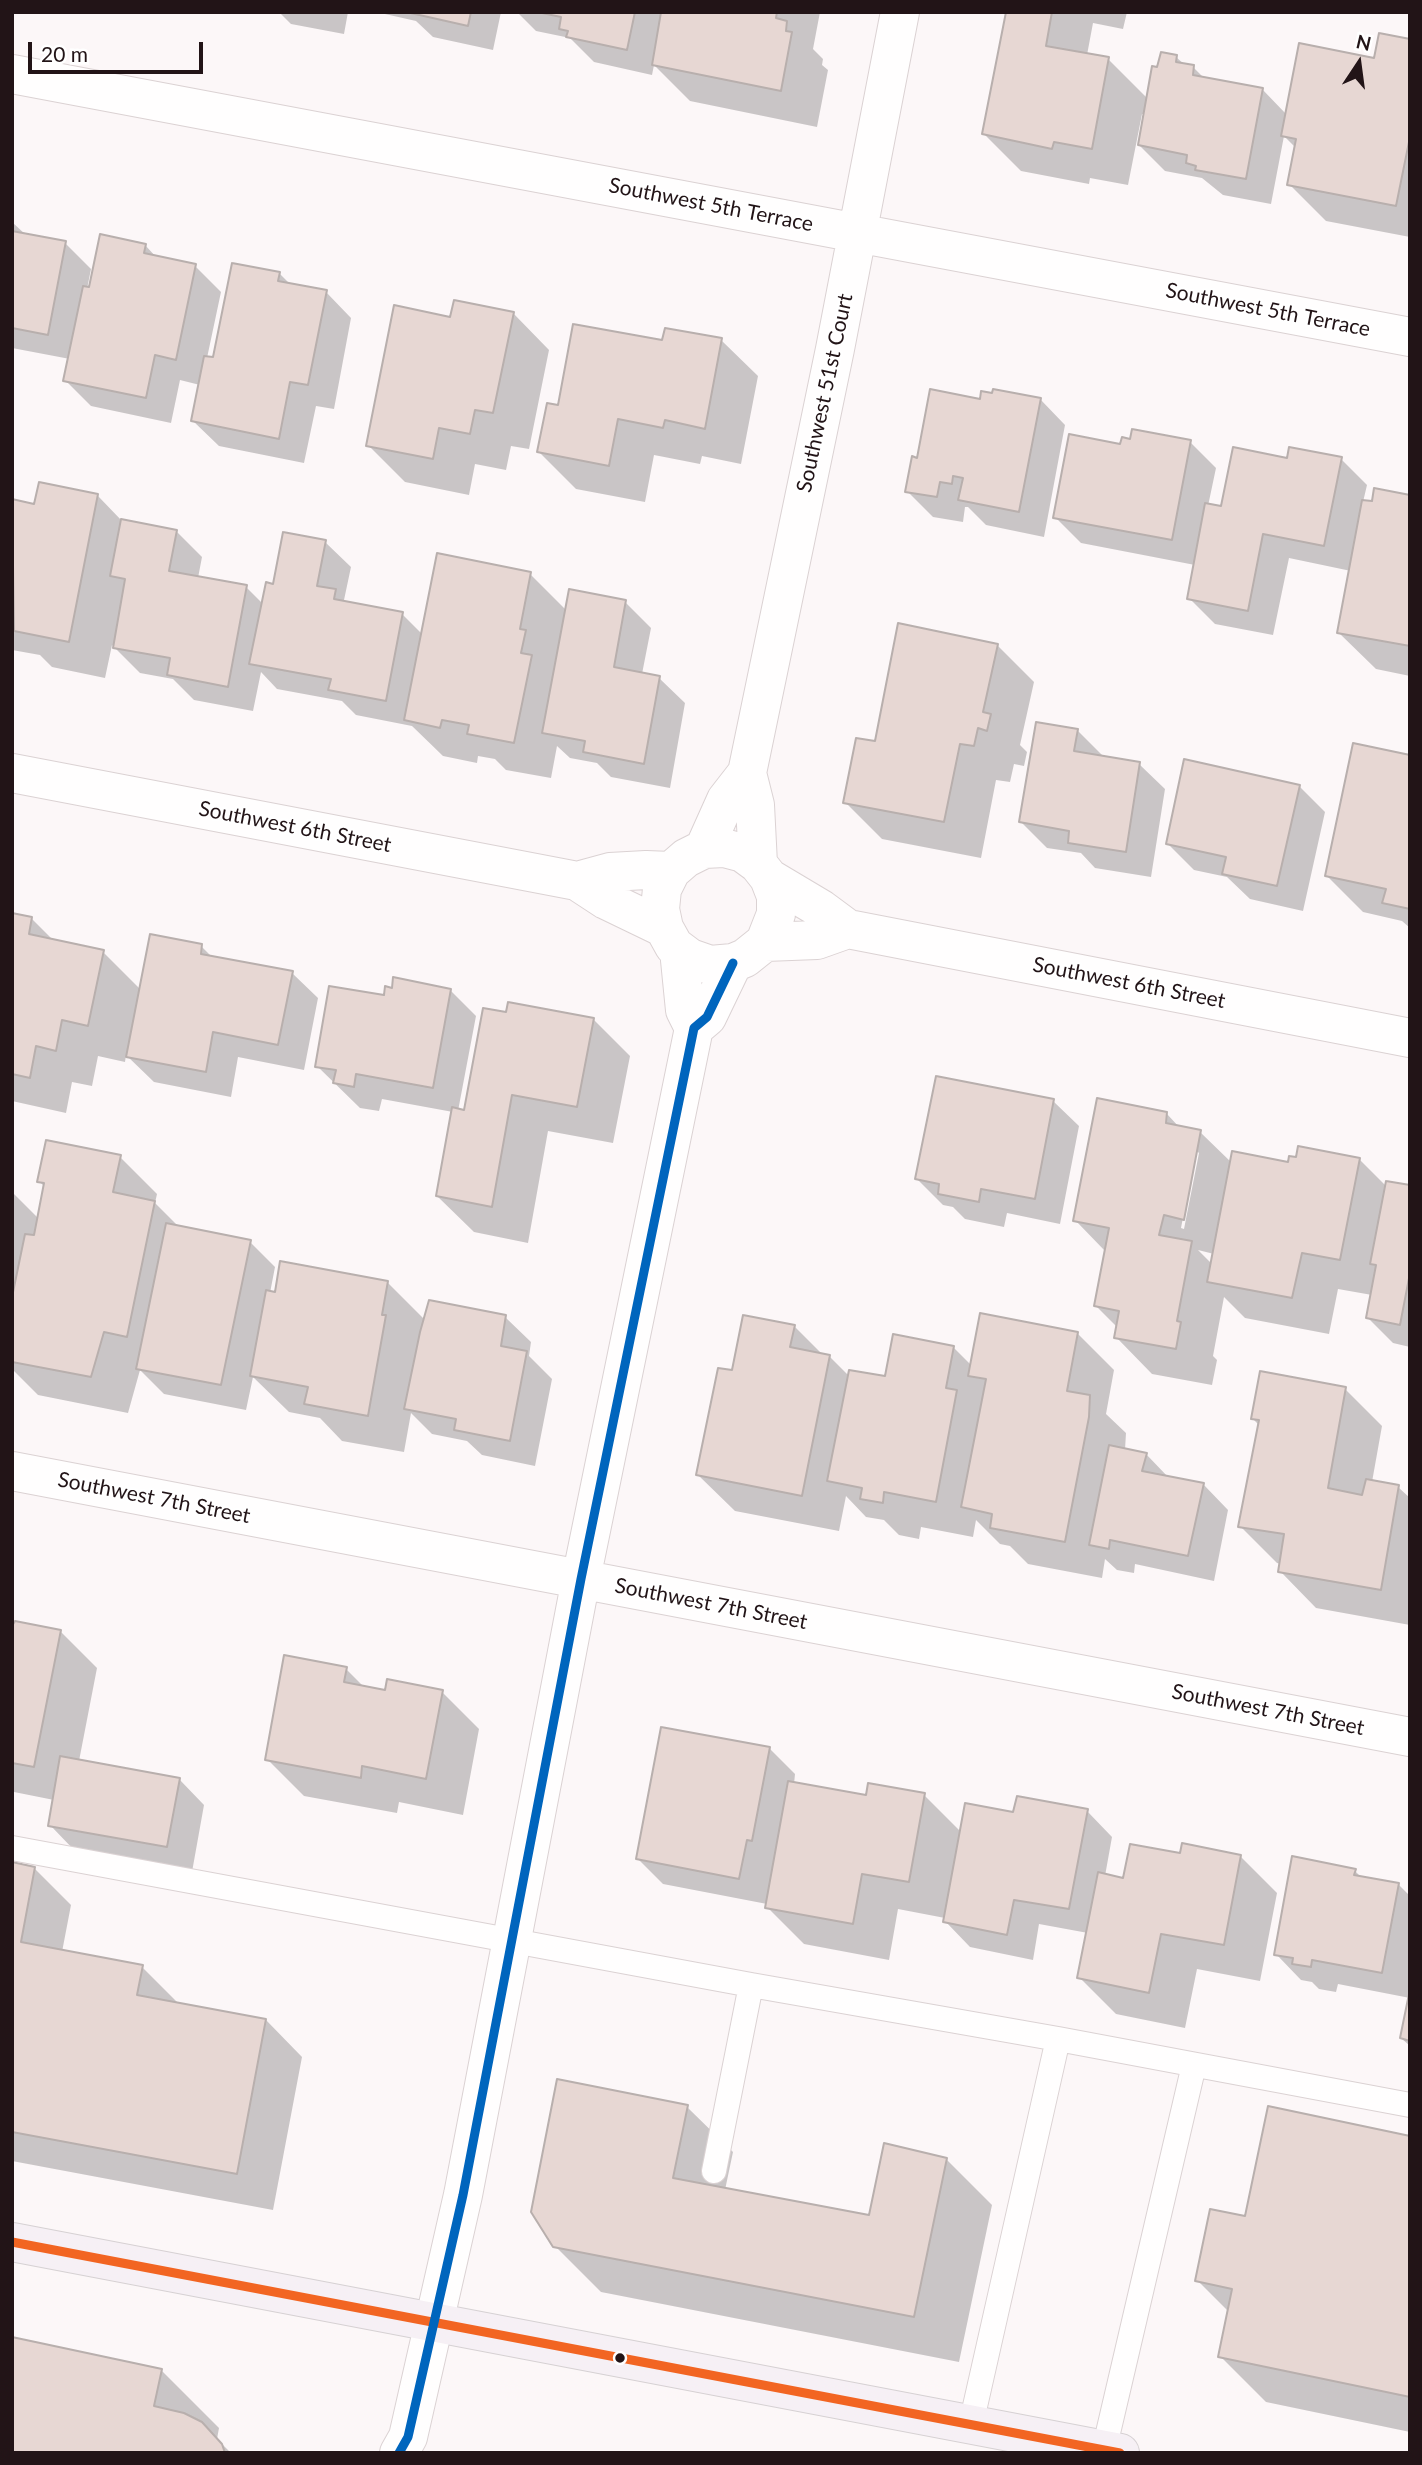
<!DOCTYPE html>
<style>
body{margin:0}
#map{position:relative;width:1422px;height:2465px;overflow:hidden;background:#fcf7f8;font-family:Lato,sans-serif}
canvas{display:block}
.frame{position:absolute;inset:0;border:14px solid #221417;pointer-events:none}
.north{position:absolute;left:1324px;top:28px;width:70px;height:70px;-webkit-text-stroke:5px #fff;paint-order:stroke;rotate:13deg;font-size:19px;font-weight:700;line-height:28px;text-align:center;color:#221417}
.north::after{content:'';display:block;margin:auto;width:24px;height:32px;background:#221417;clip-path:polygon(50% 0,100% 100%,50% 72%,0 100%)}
.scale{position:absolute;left:28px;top:42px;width:175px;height:32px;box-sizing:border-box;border:4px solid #221417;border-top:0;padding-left:9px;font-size:21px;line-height:24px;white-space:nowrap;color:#221417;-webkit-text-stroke:5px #fff;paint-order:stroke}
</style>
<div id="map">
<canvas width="1422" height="2465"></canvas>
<div class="frame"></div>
<div class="north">N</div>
<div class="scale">20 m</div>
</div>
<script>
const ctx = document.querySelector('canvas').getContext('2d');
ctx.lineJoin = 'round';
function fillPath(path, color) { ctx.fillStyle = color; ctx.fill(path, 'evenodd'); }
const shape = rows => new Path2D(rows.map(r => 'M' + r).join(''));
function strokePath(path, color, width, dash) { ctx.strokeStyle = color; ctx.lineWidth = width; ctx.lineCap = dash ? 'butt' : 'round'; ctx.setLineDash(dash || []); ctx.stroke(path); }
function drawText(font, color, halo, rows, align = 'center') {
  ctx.font = font + ' Lato,sans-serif'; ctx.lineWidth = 5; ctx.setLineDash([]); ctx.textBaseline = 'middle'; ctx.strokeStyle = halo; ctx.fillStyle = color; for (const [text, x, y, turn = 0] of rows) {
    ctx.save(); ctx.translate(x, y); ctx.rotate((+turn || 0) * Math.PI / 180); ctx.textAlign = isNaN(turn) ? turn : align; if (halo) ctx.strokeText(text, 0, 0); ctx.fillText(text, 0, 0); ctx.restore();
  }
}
const shadow = shape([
 [279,12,348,12,344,34,291,24],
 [376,12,501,12,493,50,433,37,416,21],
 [517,12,820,12,813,49,823,59,822,65,828,70,817,127,690,101,654,65,652,75,594,62,570,38,536,31],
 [1008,12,1127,12,1123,29,1093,23,1087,55,1108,59,1148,99,1159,70,1176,57,1185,65,1193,67,1205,79,1262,89,1287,115,1410,41,1410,237,1326,221,1289,184,1296,148,1284,136,1271,204,1223,195,1202,178,1165,171,1139,145,1145,114,1142,114,1128,185,1090,178,1089,184,1021,171,984,134],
 [12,222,26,235,65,243,91,269,87,289,145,245,157,258,195,266,221,292,207,358,215,359,279,273,291,285,326,292,351,318,334,409,316,406,304,463,219,446,193,421,200,385,180,380,171,423,91,406,65,380,70,359,12,348],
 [513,313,549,350,529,449,511,446,506,470,475,464,469,495,405,482,368,445,452,319],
 [721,340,758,376,741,464,702,456,700,464,654,455,645,502,576,489,539,452,559,407,663,342],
 [1040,399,1065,425,1044,537,986,525,968,507,965,507,963,522,933,517,907,491,982,401],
 [1190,442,1216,468,1208,506,1222,508,1288,460,1341,459,1367,485,1363,502,1373,503,1410,497,1410,676,1376,669,1339,633,1351,571,1289,558,1273,635,1215,624,1189,598,1195,565,1081,543,1055,517,1121,446],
 [98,496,123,522,176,531,202,557,198,578,246,587,263,604,275,586,325,542,351,567,344,600,348,603,402,614,423,635,530,574,567,611,625,602,651,628,642,674,659,678,685,703,670,788,611,777,597,763,570,758,557,746,551,778,506,770,495,759,478,756,477,763,443,756,412,726,356,715,342,701,277,689,261,672,253,711,194,700,173,679,140,673,112,645,105,678,52,667,40,655,12,650,12,501,36,506],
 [997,645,1034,682,1020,745,1027,752,1024,766,1014,764,1010,782,996,780,981,858,882,839,845,802,876,743],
 [1077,730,1103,756,1139,764,1165,789,1151,877,1095,868,1081,853,1047,848,1021,822],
 [1410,757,1410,928,1402,921,1363,912,1327,876],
 [1299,786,1325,812,1303,911,1250,899,1227,877,1194,870,1168,844],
 [12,914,31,918,54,941,103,952,141,990,201,946,213,958,292,973,318,998,304,1070,238,1057,231,1097,154,1082,126,1055,125,1062,98,1056,92,1086,72,1082,66,1113,12,1101],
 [450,990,476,1016,458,1111,466,1112,593,1019,630,1056,613,1143,548,1131,528,1243,474,1232,437,1196,453,1112,382,1099,379,1111,360,1108,317,1066,385,997],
 [1053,1101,1079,1126,1060,1224,1007,1213,1004,1227,965,1219,953,1207,943,1205,917,1179],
 [1167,1114,1180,1128,1200,1132,1232,1163,1289,1164,1359,1159,1387,1187,1410,1187,1410,1347,1393,1343,1368,1318,1372,1295,1338,1289,1329,1334,1245,1318,1224,1297,1213,1356,1217,1360,1212,1385,1152,1374,1116,1337,1117,1327,1096,1306,1106,1252,1075,1220],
 [1196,1150,1199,1153,1184,1229,1181,1228],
 [1198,1250,1214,1254,1212,1264],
 [120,1157,157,1194,155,1203,180,1228,250,1242,275,1267,270,1293,387,1282,425,1320,505,1317,531,1342,529,1356,552,1379,535,1466,482,1455,467,1441,432,1434,411,1413,404,1452,342,1441,320,1418,289,1412,253,1377,246,1410,164,1394,140,1370,128,1413,38,1395,13,1370,12,1373,12,1192,39,1219,45,1187,39,1181],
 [794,1326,823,1355,830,1357,849,1376,886,1378,953,1347,972,1366,1077,1333,1114,1370,1106,1414,1126,1433,1125,1450,1146,1454,1169,1478,1203,1484,1228,1510,1214,1581,1135,1564,1134,1573,1117,1570,1105,1559,1102,1578,1028,1564,1010,1546,1000,1544,976,1520,973,1537,921,1527,919,1539,899,1535,884,1520,866,1517,846,1496,839,1531,735,1511,698,1475,734,1372],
 [1345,1389,1382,1426,1372,1482,1398,1487,1410,1498,1410,1625,1316,1608,1280,1571,1281,1564,1277,1563,1240,1526,1259,1425,1253,1419],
 [12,1627,61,1632,97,1668,79,1761,179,1779,204,1805,192,1872,75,1851,50,1825,54,1800,14,1792,12,1800],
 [346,1669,365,1688,386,1692,442,1692,479,1729,463,1815,399,1802,397,1813,304,1796,267,1759],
 [770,1749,795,1774,794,1784,867,1797,924,1795,961,1832,1014,1814,1087,1811,1112,1837,1105,1876,1124,1880,1182,1856,1240,1856,1277,1893,1260,1981,1197,1969,1185,2028,1116,2014,1079,1977,1088,1933,1039,1924,1033,1960,970,1947,945,1921,945,1918,898,1909,889,1960,804,1944,767,1907,767,1904,663,1884,638,1859],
 [12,1864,34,1868,71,1905,62,1952,142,1967,179,2004,266,2020,302,2057,273,2210,12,2161],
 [1355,1871,1362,1878,1399,1885,1410,1896,1410,2046,1401,2038,1410,1998,1338,1984,1336,1992,1319,1989,1312,1982,1301,1980,1276,1954],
 [687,2107,733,2152,725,2190,870,2217,946,2159,992,2205,959,2362,601,2292,555,2246],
 [1410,2138,1410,2432,1266,2402,1220,2356,1229,2312,1197,2280,1246,2218],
 [161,2370,219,2428,217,2439,231,2453,12,2453]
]);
const building = shape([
 [406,12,471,12,468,26,406,12],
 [537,12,635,12,627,50,566,37,568,31,559,29,561,17,537,12],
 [661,12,777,12,776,18,787,21,786,31,792,32,781,91,652,65,661,12],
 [1006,12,1052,12,1046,46,1109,57,1092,149,1054,142,1052,149,982,134,1006,12],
 [1379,33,1410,39,1410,137,1396,206,1287,185,1296,139,1281,136,1299,43,1374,58,1379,33],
 [1161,52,1177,55,1176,62,1194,65,1193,75,1263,88,1246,179,1195,170,1196,166,1186,163,1187,155,1138,145,1152,66,1157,67,1161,52],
 [12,231,66,241,48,335,12,328,12,231],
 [100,234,146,244,144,253,196,264,176,360,155,355,146,398,63,381,83,286,89,287,100,234],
 [232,263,280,272,278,281,327,290,308,385,290,382,279,439,191,421,204,356,213,357,232,263],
 [454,300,514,312,493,413,475,410,470,434,439,428,433,459,366,446,394,305,450,317,454,300],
 [573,324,662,340,665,328,722,338,705,429,665,420,663,428,618,419,609,466,537,452,547,403,558,405,573,324],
 [930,389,980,399,981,391,992,393,993,389,1041,398,1019,512,958,500,963,478,953,476,952,484,940,482,937,497,905,492,912,456,917,458,930,389],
 [1132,429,1191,440,1172,540,1053,518,1069,434,1120,444,1122,437,1130,439,1132,429],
 [1233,447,1287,458,1289,447,1342,457,1324,546,1263,534,1248,611,1187,599,1205,503,1221,506,1233,447],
 [39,482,98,494,69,642,14,631,12,499,34,504,39,482],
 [1374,488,1410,495,1410,646,1337,633,1362,500,1372,501,1374,488],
 [121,519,177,530,169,571,247,585,228,687,167,675,170,658,113,648,125,579,110,576,121,519],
 [283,532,326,540,317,586,336,589,334,599,403,612,386,701,328,690,331,679,249,664,266,582,273,584,283,532],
 [437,553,531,572,520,629,526,630,521,653,532,655,514,743,467,734,469,725,442,720,440,728,404,720,437,553],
 [569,589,626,600,614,667,660,676,644,764,583,752,585,741,542,733,569,589],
 [898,623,998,644,983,712,991,714,987,731,978,728,974,746,960,744,944,822,843,803,856,738,875,741,898,623],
 [1036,722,1078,729,1074,751,1140,762,1126,852,1068,843,1069,831,1019,822,1036,722],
 [1353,743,1410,755,1410,909,1382,903,1386,889,1325,876,1353,743],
 [1184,759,1300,785,1277,886,1222,874,1226,857,1166,844,1184,759],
 [12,913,32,917,29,934,104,950,88,1026,62,1020,56,1051,36,1046,30,1078,12,1074,12,913],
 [150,934,202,944,201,954,293,971,278,1045,213,1032,206,1072,126,1057,150,934],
 [393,977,451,989,433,1088,356,1074,354,1087,333,1083,336,1070,315,1067,329,986,384,995,385,986,392,988,393,977],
 [508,1002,594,1018,577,1107,512,1095,492,1207,436,1196,452,1107,464,1110,483,1008,506,1012,508,1002],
 [936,1076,1054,1099,1035,1199,981,1189,979,1202,938,1194,939,1184,915,1179,936,1076],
 [1097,1098,1167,1112,1166,1123,1201,1130,1184,1220,1164,1215,1159,1235,1192,1241,1177,1321,1181,1322,1176,1349,1114,1338,1119,1311,1094,1306,1109,1228,1073,1221,1097,1098],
 [46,1140,121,1155,113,1192,155,1201,127,1337,104,1332,91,1377,12,1362,12,1297,25,1234,34,1235,44,1183,37,1182,46,1140],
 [1298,1146,1360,1158,1340,1260,1302,1253,1292,1298,1207,1282,1232,1151,1288,1162,1289,1156,1296,1157,1298,1146],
 [1386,1181,1410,1185,1410,1273,1400,1325,1366,1318,1376,1265,1370,1264,1386,1181],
 [166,1223,251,1240,221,1385,136,1369,166,1223],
 [280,1261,388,1281,382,1315,386,1315,368,1416,304,1404,308,1387,250,1376,266,1290,275,1292,280,1261],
 [429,1300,506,1315,501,1346,527,1351,510,1441,454,1430,456,1419,404,1409,420,1332,429,1300],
 [980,1313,1078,1332,1067,1391,1090,1395,1089,1417,1065,1542,990,1528,992,1514,961,1507,986,1379,968,1376,980,1313],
 [743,1315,795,1325,790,1347,830,1355,802,1496,696,1475,718,1368,732,1370,743,1315],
 [893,1334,954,1346,946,1388,957,1390,936,1502,884,1492,883,1503,860,1499,862,1488,827,1481,849,1370,885,1376,893,1334],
 [1260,1371,1346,1387,1328,1488,1362,1495,1366,1479,1399,1485,1381,1590,1278,1572,1284,1534,1238,1527,1259,1420,1251,1419,1260,1371],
 [1109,1445,1147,1453,1142,1471,1204,1483,1188,1556,1110,1540,1109,1549,1089,1545,1109,1445],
 [15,1621,61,1630,34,1767,12,1763,12,1626,15,1621],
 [284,1655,347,1667,344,1682,385,1690,387,1679,443,1690,426,1779,362,1766,361,1778,265,1760,284,1655],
 [661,1727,770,1747,752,1841,747,1840,739,1879,636,1859,661,1727],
 [60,1756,180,1778,167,1847,48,1826,60,1756],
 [788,1781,866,1795,868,1783,925,1793,909,1882,862,1874,853,1924,765,1908,788,1781],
 [1017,1796,1088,1809,1069,1909,1014,1900,1007,1935,943,1922,965,1803,1013,1812,1017,1796],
 [1182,1843,1241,1855,1224,1945,1161,1934,1149,1993,1077,1978,1098,1872,1123,1878,1130,1844,1180,1853,1182,1843],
 [1292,1856,1356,1869,1354,1875,1399,1883,1382,1973,1312,1960,1311,1967,1292,1964,1293,1958,1274,1955,1292,1856],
 [12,1862,35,1867,21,1942,143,1965,137,1995,266,2019,237,2174,12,2132,12,1862],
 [1410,1989,1410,2041,1400,2038,1410,1989],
 [557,2079,688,2105,673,2178,869,2215,884,2143,947,2158,914,2317,553,2247,531,2212,557,2079],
 [1268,2106,1410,2136,1410,2397,1218,2357,1232,2289,1195,2281,1210,2209,1245,2216,1268,2106],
 [12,2337,162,2369,154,2406,184,2413,202,2422,222,2444,225,2453,12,2453,12,2337]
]);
const lane = shape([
 [12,1848,751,1985,1058,2039],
 [714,2171,751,1985],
 [971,2424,1058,2039,1410,2105],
 [1104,2450,1194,2065]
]);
const street = shape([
 [12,74,1410,337],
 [12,773,577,881,606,900,664,928],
 [747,773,755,805,758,864],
 [704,849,726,800,747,773,835,349,900,12],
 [769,878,776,896,776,914,765,942,745,958,733,963,710,965,690,958,674,946,664,928,660,909,662,889,671,871,686,858,704,849,724,848,743,853,758,864,769,878,821,909,848,929,1410,1038],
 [577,881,610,872,646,870,671,871],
 [765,942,817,940,848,929],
 [679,950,685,1010,694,1028],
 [12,1471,1410,1737],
 [399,2453,408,2437,463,2195,581,1579,694,1028,707,1017,733,963]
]);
const primary = shape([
 [12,2242,1120,2453]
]);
const bus1 = shape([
 [12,2242,1120,2453]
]);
const bus2 = shape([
 [399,2453,408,2437,463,2195,581,1579,694,1028,707,1017,733,963]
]);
const markers = [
 [620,2358,6,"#221417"]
];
const streetNames = [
 ["Southwest 5th Terrace",711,205,11],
 ["Southwest 5th Terrace",1268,310,11],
 ["Southwest 51st Court",825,393,-78],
 ["Southwest 6th Street",295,827,11],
 ["Southwest 6th Street",1129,983,11],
 ["Southwest 7th Street",154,1498,11],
 ["Southwest 7th Street",711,1604,11],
 ["Southwest 7th Street",1268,1710,11]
];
fillPath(shadow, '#0003');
fillPath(building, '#e7d7d3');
strokePath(building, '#b8afad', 2);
strokePath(lane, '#dbd2d3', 26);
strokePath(street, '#dbd2d3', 40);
strokePath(primary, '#d6d1d3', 40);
strokePath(lane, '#fffefe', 24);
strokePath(street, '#fffefe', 38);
strokePath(primary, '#f6f0f5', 38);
strokePath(bus1, '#f26522', 9);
strokePath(bus2, '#0065bd', 9);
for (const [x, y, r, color] of markers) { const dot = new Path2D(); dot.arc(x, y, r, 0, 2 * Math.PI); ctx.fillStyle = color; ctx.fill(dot); strokePath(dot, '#fff', 2.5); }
drawText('21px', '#221417', '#fff', streetNames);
</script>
